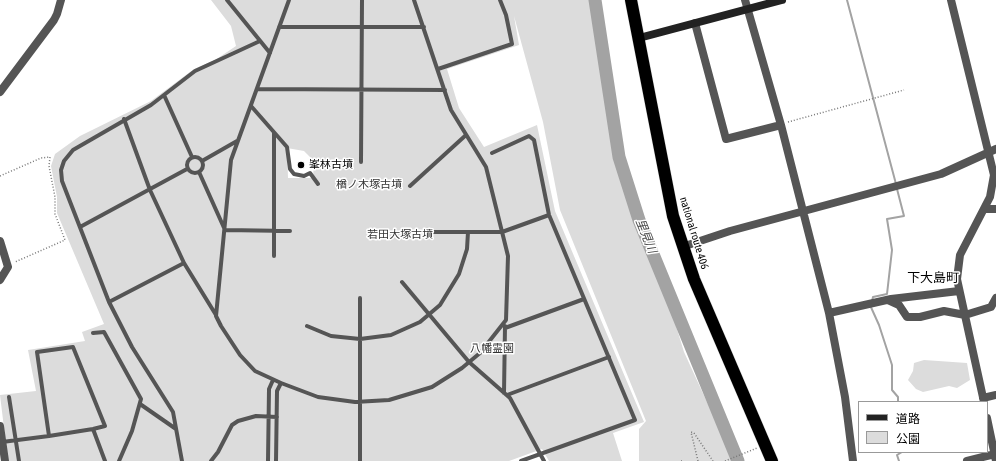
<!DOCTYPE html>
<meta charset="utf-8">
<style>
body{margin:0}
#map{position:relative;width:996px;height:461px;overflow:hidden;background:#fff;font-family:"Asap Condensed","Noto Sans JP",sans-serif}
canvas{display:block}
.legend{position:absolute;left:858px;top:401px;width:130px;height:52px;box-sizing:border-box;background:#fff;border:1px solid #999;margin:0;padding:5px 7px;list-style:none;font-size:12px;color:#000}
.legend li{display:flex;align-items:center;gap:8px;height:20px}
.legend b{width:20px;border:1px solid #999}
</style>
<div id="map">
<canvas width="996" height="461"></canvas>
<ul class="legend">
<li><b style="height:5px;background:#222"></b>道路</li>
<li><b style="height:11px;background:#dcdcdc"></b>公園</li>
</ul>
</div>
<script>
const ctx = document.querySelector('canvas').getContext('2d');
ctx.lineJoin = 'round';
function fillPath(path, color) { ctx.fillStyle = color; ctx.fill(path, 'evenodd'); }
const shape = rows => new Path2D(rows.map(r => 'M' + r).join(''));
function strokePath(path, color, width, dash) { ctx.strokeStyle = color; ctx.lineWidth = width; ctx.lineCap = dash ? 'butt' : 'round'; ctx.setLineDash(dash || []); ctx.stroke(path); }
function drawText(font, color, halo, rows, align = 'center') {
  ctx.font = font + ' "Asap Condensed","Noto Sans JP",sans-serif'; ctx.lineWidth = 3; ctx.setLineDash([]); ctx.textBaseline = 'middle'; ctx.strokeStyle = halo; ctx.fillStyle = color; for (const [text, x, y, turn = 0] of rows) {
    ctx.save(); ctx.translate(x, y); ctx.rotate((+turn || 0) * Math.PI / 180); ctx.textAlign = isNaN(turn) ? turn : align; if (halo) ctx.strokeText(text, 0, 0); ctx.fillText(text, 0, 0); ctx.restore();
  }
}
const green = shape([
 [211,0,589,0,593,9,600,72,616,154,641,231,657,264,684,352,734,461,639,461,639,429,646,421,560,210,543,122,514,16,519,45,447,69,459,108,484,147,537,125,555,211,644,422,613,433,622,461,549,461,542,449,509,461,8,461,0,395,36,391,28,350,85,341,82,332,104,324,57,213,57,197,51,166,55,154,80,136,151,101,194,69,215,60,236,46,231,26],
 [287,148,304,151,314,161,313,178,288,178],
 [924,360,967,363,970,380,957,388,949,386,923,392,916,389,908,380,913,371,914,363]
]);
const stream = shape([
 [847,0,896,184],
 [872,301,873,297,887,294,892,250,887,219,904,216,897,189],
 [870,305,879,325,892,365,892,390,898,397,898,402],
 [899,461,897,455,902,452]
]);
const river = shape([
 [595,0,619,157,639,220,738,461]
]);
const path = shape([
 [788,122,904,90],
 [0,176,41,158,50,157,49,166,55,197,55,214,65,240,15,262],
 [681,461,682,461],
 [698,461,691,432,694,433,713,461],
 [725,461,757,448]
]);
const lane = shape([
 [227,0,270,53],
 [289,0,231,160,216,316,221,326,240,355,255,371,281,383,318,397,355,402,389,400,432,387,462,368,480,353,506,320,508,256,486,167,451,110,414,0],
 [279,27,424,27],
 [438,69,512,44,506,15,500,0],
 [258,89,445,90],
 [164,95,192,157],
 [251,106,287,147,290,169,294,174,304,176,310,173,318,184],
 [124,119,150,190,184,263,216,315],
 [492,153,529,136,534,140,549,215,635,420,521,461],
 '187 165a8 8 0 1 1 16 0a8 8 0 1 1-16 0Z',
 [202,161,237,141],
 [361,162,362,0],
 [199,172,225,230,290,231],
 [410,186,466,135],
 [80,227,187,169],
 [428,232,502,232,549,215],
 [274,256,274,133],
 [402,282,469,362,510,398,544,461],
 [109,302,184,263],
 [307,326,331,336,360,339,391,335,420,322,440,305,459,274,467,249,468,232],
 [505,328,584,299],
 [93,333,104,332,141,399,132,431,119,461],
 [504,393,505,326],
 [507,395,609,357],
 [9,397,19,461],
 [140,404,176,429],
 [93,429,105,461],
 [2,442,49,436,93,429,105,426,73,347,37,352,49,436],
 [182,461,173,412,132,347,109,302,62,181,61,170,64,161,73,150,151,105,195,71,260,41],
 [211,461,218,452,232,425,238,421,256,416,277,417],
 [268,461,269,389,273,380],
 [276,461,277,391,281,383],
 [360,461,360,298]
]);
const street = shape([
 [745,0,781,125,829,313,845,397,853,461],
 [951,0,994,175,990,197,960,255,957,279,984,402],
 [695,23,726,139,781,125],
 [0,92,54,20,57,14,61,0],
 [985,209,996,209],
 [0,241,8,267,0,280],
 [682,247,730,231,941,174,996,149],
 [888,300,899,305,907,317,920,317,944,311,965,315,991,307,996,298],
 [829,313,891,299,959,291],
 [983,398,996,395],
 [987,418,996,461],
 [0,426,5,461],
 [967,461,995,454]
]);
const secondary = shape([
 [639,38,782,0]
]);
const highway = shape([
 [631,0,673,216,694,279,772,461]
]);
const markers = [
 [301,165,4,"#000"]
];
const poiNames = [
 ["峯林古墳",309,165]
];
const parkNames = [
 ["楢ノ木塚古墳",369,185],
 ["若田大塚古墳",400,235],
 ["八幡霊園",492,349]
];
const streetNames = [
 ["national route 406",694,233,73]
];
const waterNames = [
 ["里見川",646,236,68]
];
const quarterNames = [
 ["下大島町",933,278]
];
fillPath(green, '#dcdcdc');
strokePath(stream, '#a3a3a3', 2);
strokePath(river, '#a3a3a3', 13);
strokePath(highway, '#dbdbdb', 13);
strokePath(path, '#777', 1.5, [1, 2]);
strokePath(lane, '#555', 4);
strokePath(street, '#555', 8);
strokePath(secondary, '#222', 8);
strokePath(highway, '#000', 12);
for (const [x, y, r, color] of markers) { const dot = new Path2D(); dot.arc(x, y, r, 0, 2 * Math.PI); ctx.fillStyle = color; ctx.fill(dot); strokePath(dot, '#fff', 1.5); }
drawText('11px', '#000', '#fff', poiNames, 'left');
drawText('11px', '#333', '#fff', parkNames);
drawText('11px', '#000', '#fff', streetNames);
drawText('italic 12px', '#444', '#fff', waterNames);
drawText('13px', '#000', '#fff', quarterNames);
</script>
